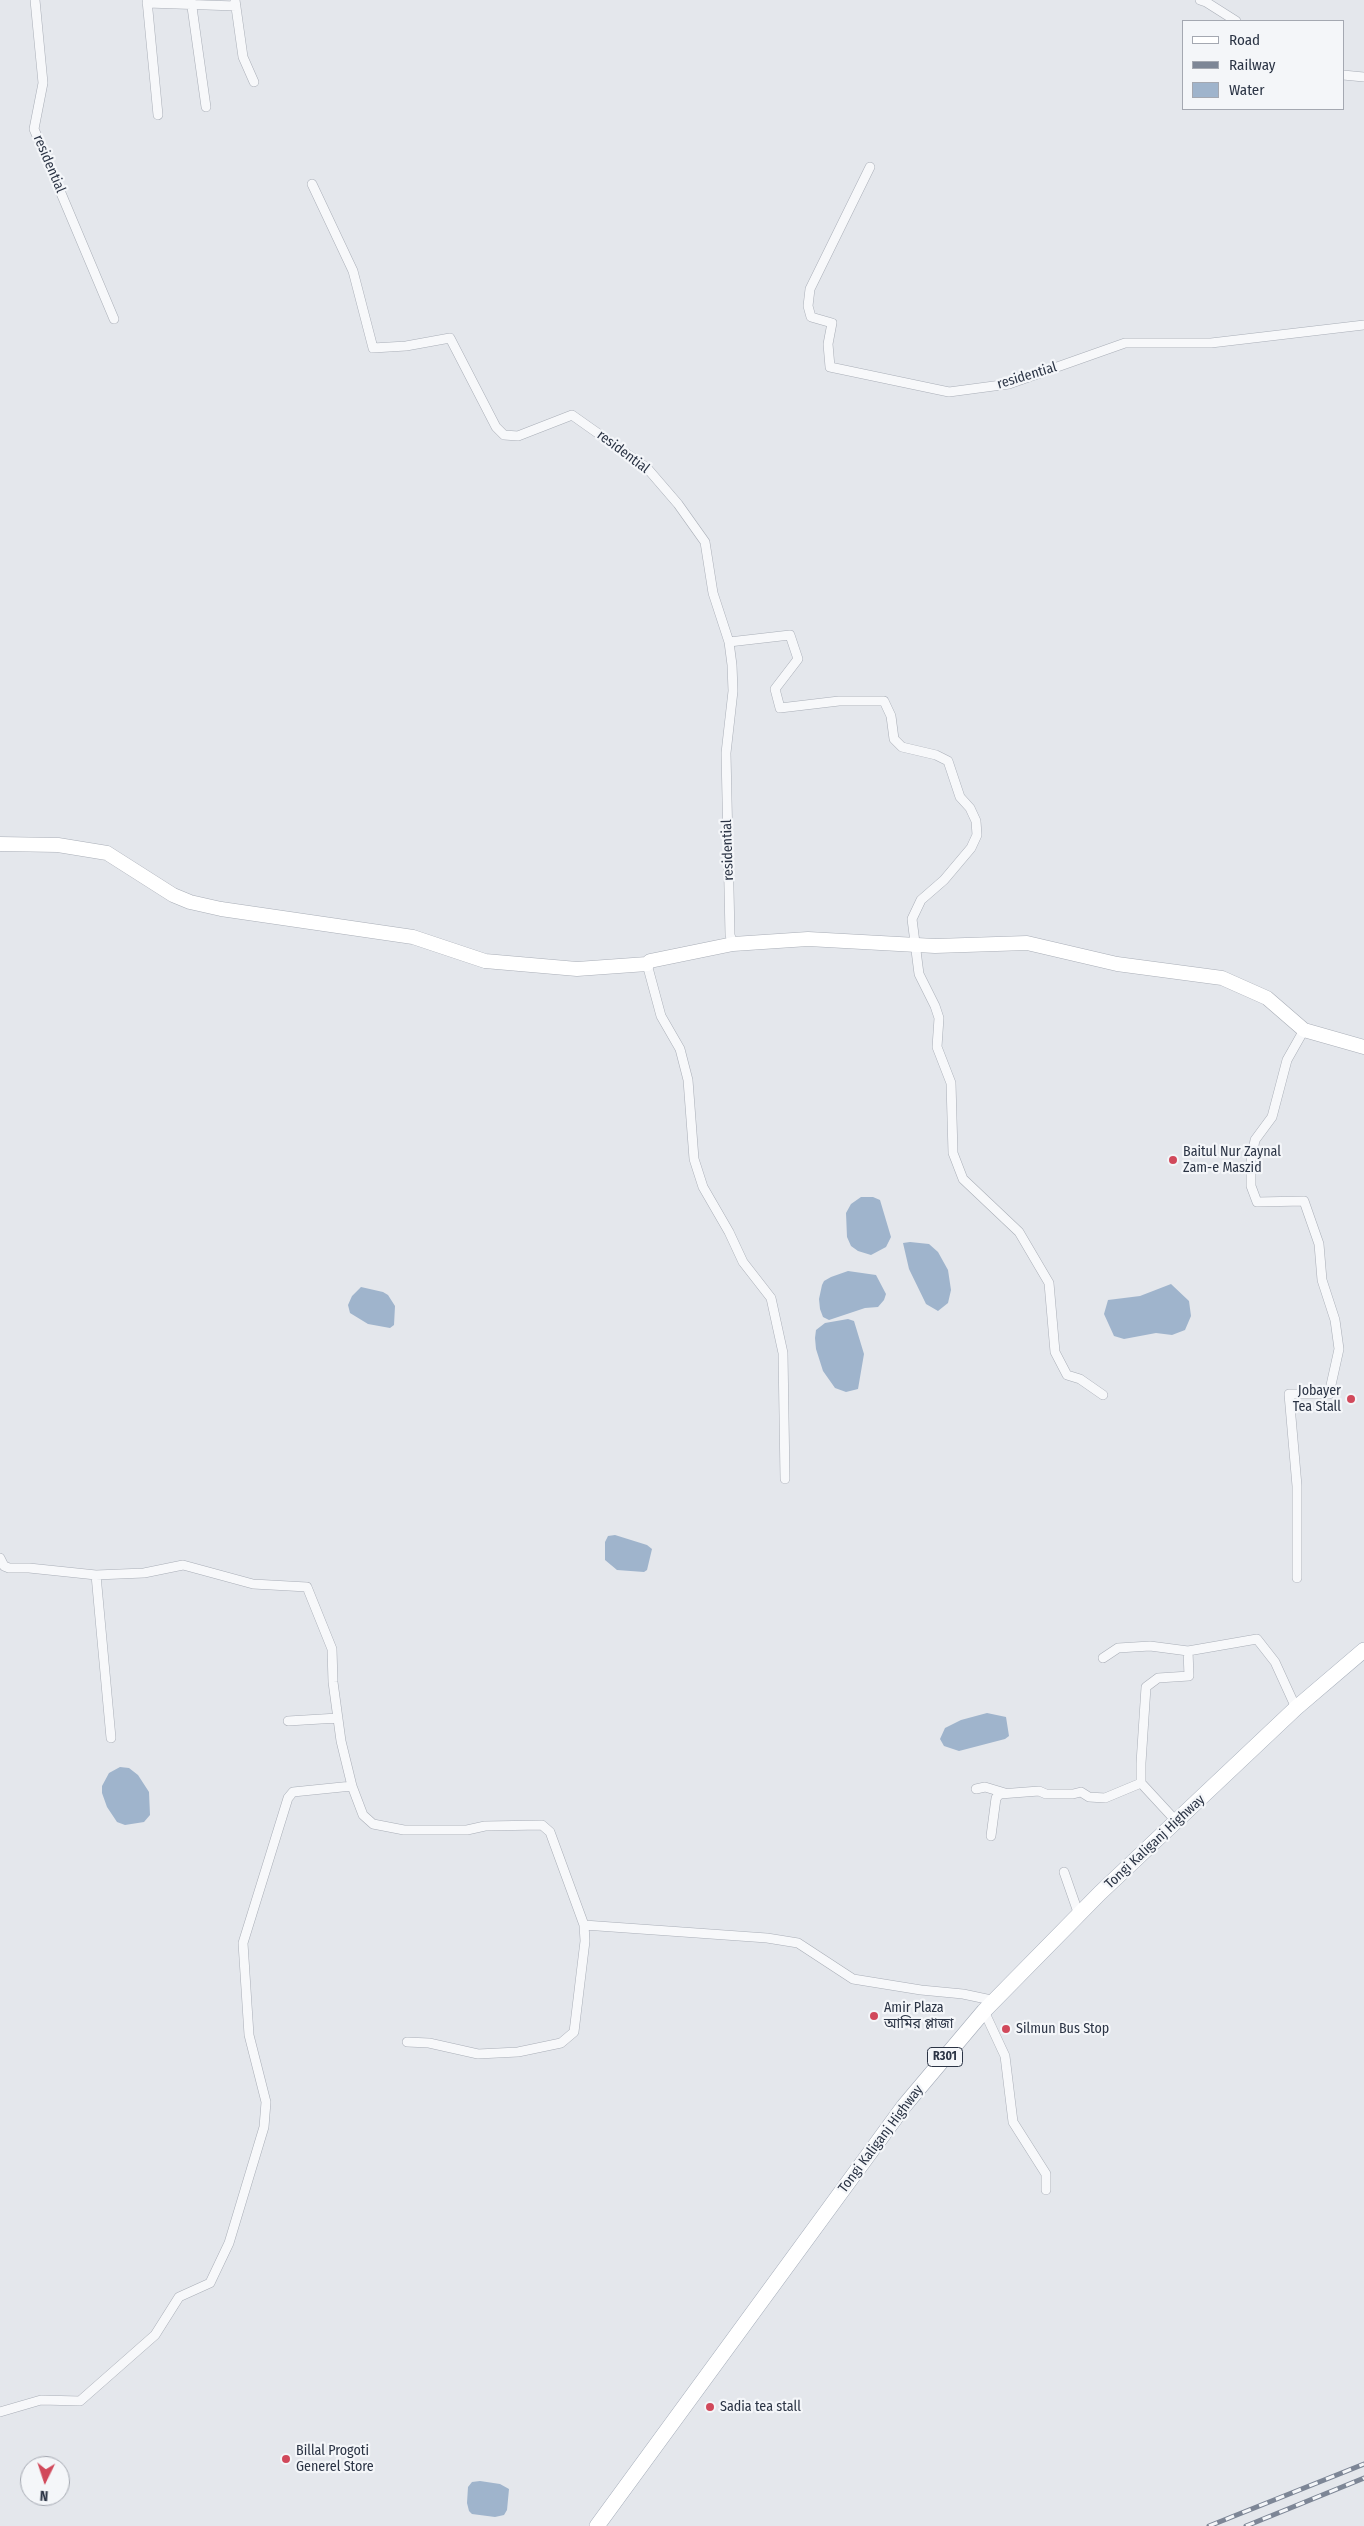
<!DOCTYPE html>
<meta charset="utf-8">
<style>
body{margin:0}
#map{position:relative;width:1364px;height:2526px;overflow:hidden;background:#e4e7ec;font-family:"Fira Sans Condensed",sans-serif}
canvas{display:block}
.legend{position:absolute;left:1182px;top:20px;width:162px;height:90px;box-sizing:border-box;background:#f4f6f9;border:1px solid #a4a8b1;margin:0;padding:6px 9px;list-style:none;font-size:15px;color:#2b3445}
.legend li{display:flex;align-items:center;gap:10px;height:25px}
.legend b{width:25px;border:1px solid #a4a8b1}
.north{position:absolute;left:20px;top:2456px;width:50px;height:50px;box-sizing:border-box;background:#f4f6f9;border:1px solid #a4a8b1;border-radius:50%;rotate:184deg;font-size:14px;font-weight:700;line-height:20px;text-align:center;color:#2b3445}
.north::after{content:'';display:block;margin:auto;width:18px;height:22px;background:#d1495b;clip-path:polygon(50% 0,100% 100%,50% 72%,0 100%)}
</style>
<div id="map">
<canvas width="1364" height="2526"></canvas>
<ul class="legend">
<li><b style="height:6px;background:#fff"></b>Road</li>
<li><b style="height:6px;background:#7d8696"></b>Railway</li>
<li><b style="height:14px;background:#9fb4cc"></b>Water</li>
</ul>
<div class="north">N</div>
</div>
<script>
const ctx = document.querySelector('canvas').getContext('2d');
ctx.lineJoin = 'round';
function fillPath(path, color) { ctx.fillStyle = color; ctx.fill(path, 'evenodd'); }
const shape = rows => new Path2D(rows.map(r => 'M' + r).join(''));
function strokePath(path, color, width, dash) { ctx.strokeStyle = color; ctx.lineWidth = width; ctx.lineCap = dash ? 'butt' : 'round'; ctx.setLineDash(dash || []); ctx.stroke(path); }
function drawText(font, color, halo, rows, align = 'center') {
  ctx.font = font + ' "Fira Sans Condensed","Noto Sans Bengali",sans-serif'; ctx.lineWidth = 4.5; ctx.setLineDash([]); ctx.textBaseline = 'middle'; ctx.strokeStyle = halo; ctx.fillStyle = color; for (const [text, x, y, turn = 0] of rows) {
    ctx.save(); ctx.translate(x, y); ctx.rotate((+turn || 0) * Math.PI / 180); ctx.textAlign = isNaN(turn) ? turn : align; if (halo) ctx.strokeText(text, 0, 0); ctx.fillText(text, 0, 0); ctx.restore();
  }
}
const water = shape([
 [861,1197,873,1197,880,1200,891,1237,886,1247,871,1255,858,1251,851,1246,847,1237,846,1213,851,1204],
 [910,1242,929,1244,938,1252,948,1270,951,1290,948,1303,938,1311,926,1304,909,1269,903,1243],
 [848,1271,876,1275,886,1294,884,1300,878,1307,865,1308,829,1320,823,1317,820,1309,819,1299,822,1285,824,1281,831,1277],
 [1171,1284,1189,1301,1191,1316,1185,1330,1172,1335,1156,1333,1124,1339,1114,1336,1104,1314,1108,1300,1140,1296],
 [361,1287,383,1292,388,1295,395,1306,394,1325,390,1328,368,1324,350,1313,348,1305,352,1296],
 [848,1319,854,1321,864,1354,858,1389,846,1392,835,1388,823,1371,816,1349,815,1338,816,1330,825,1323],
 [615,1535,647,1545,652,1549,647,1570,644,1572,617,1570,605,1560,605,1542,608,1536],
 [987,1713,1006,1717,1009,1736,1005,1739,959,1751,944,1746,940,1739,945,1728,961,1720],
 [120,1767,129,1768,138,1775,149,1792,150,1815,144,1822,125,1825,117,1822,107,1807,102,1793,102,1786,109,1773],
 [480,2481,500,2484,509,2489,507,2510,504,2515,495,2517,472,2514,469,2511,467,2503,468,2487,472,2482]
]);
const street = shape([
 [35,0,43,83,34,129,114,319],
 [147,0,158,115],
 [191,0,206,107],
 [235,0,243,57,254,82],
 [1200,0,1206,2,1236,21],
 [147,3,236,6],
 [1343,75,1364,77],
 [870,167,810,289,808,306,811,317,832,323,828,344,830,367,949,392,1009,384,1125,343,1211,343,1364,325],
 [312,184,353,271,373,348,406,346,450,338,496,427,504,435,518,436,572,415,647,468,678,504,705,542,713,593,729,642,732,665,733,691,726,753,730,935,733,944],
 [729,642,790,635,798,659,775,689,780,708,839,701,884,701,891,716,894,739,902,747,936,755,948,761,960,797,970,808,976,821,977,835,971,848,944,880,921,900,912,919,919,974,935,1006,939,1018,937,1047,951,1083,953,1153,963,1179,1019,1232,1049,1283,1055,1352,1067,1375,1080,1379,1103,1395],
 [647,964,661,1016,680,1049,688,1080,694,1159,703,1187,729,1232,743,1262,771,1298,783,1353,785,1479],
 [0,1558,4,1566,9,1568,29,1568,96,1575,144,1573,183,1565,253,1584,307,1587,332,1649,333,1682,341,1741,352,1786,363,1815,373,1824,404,1830,467,1830,485,1826,542,1825,550,1832,584,1925],
 [96,1575,111,1738],
 [1297,1578,1297,1486,1289,1394,1329,1394,1339,1349,1335,1320,1322,1280,1319,1244,1304,1201,1257,1202,1251,1186,1251,1161,1255,1140,1272,1117,1287,1060,1304,1030],
 [1103,1658,1118,1648,1150,1646,1188,1651,1257,1639,1275,1662,1296,1708],
 [288,1721,338,1718],
 [976,1789,985,1787,1005,1793],
 [1177,1822,1141,1783,1141,1763,1146,1687,1158,1678,1189,1676,1188,1651],
 [991,1836,996,1798,1000,1794,1039,1791,1046,1794,1073,1794,1081,1792,1089,1797,1105,1798,1141,1783],
 [1064,1872,1079,1915],
 [984,2011,1005,2056,1013,2122,1046,2174,1046,2190],
 [407,2042,429,2043,478,2054,518,2052,561,2043,574,2032,585,1941,584,1925,767,1938,798,1943,853,1979,921,1990,963,1994,996,2001],
 [0,2412,41,2400,80,2401,155,2335,179,2297,210,2283,229,2243,264,2127,266,2102,249,2035,243,1943,288,1798,293,1792,352,1786]
]);
const secondary = shape([
 [0,844,58,845,107,853,173,895,190,902,221,909,413,937,485,961,577,969,647,964,650,961,733,944,808,939,935,946,1027,943,1117,964,1222,978,1267,998,1304,1030,1364,1047]
]);
const primary = shape([
 [597,2526,904,2106,984,2011,1100,1893,1296,1708,1364,1650]
]);
const rail = shape([
 [1209,2526,1364,2464],
 [1246,2526,1364,2478]
]);
const markers = [
 [1173,1160,5,"#d1495b"],
 [1351,1399,5,"#d1495b"],
 [874,2016,5,"#d1495b"],
 [1006,2029,5,"#d1495b"],
 [710,2407,5,"#d1495b"],
 [286,2459,5,"#d1495b"]
];
const shields = [
 [945,2057,35]
];
const shieldNames = [
 ["R301",945,2057]
];
const streetNames = [
 ["residential",49,164,67],
 ["residential",1027,376,-17],
 ["residential",623,452,37],
 ["residential",728,850,-92],
 ["Tongi Kaliganj Highway",1155,1842,-43],
 ["Tongi Kaliganj Highway",881,2139,-53]
];
const poiNames = [
 ["Baitul Nur Zaynal",1183,1152],
 ["Zam-e Maszid",1183,1168],
 ["Jobayer",1341,1391,"right"],
 ["Tea Stall",1341,1407,"right"],
 ["Amir Plaza",884,2008],
 ["আমির প্লাজা",884,2024],
 ["Silmun Bus Stop",1016,2029],
 ["Sadia tea stall",720,2407],
 ["Billal Progoti",296,2451],
 ["Generel Store",296,2467]
];
fillPath(water, '#9fb4cc');
strokePath(street, '#a9aeb7', 10);
strokePath(secondary, '#a9aeb7', 15);
strokePath(primary, '#a3abb8', 16);
strokePath(street, '#f7f8fa', 9);
strokePath(secondary, '#fff', 14);
strokePath(primary, '#fff', 15);
strokePath(rail, '#7d8696', 5);
strokePath(rail, '#f4f6f9', 3, [9]);
for (const [x, y, r, color] of markers) { const dot = new Path2D(); dot.arc(x, y, r, 0, 2 * Math.PI); ctx.fillStyle = color; ctx.fill(dot); strokePath(dot, '#f4f6f9', 2); }
for (const [x, y, w] of shields) { const box = new Path2D(); box.roundRect(x - w / 2, y - 9.5, w, 19, 4); ctx.fillStyle = '#f4f6f9'; ctx.fill(box); strokePath(box, '#2b3445', 1); }
drawText('bold 12px', '#2b3445', null, shieldNames);
drawText('14px', '#2b3445', '#f4f6f9', streetNames);
drawText('14px', '#2b3445', '#f4f6f9', poiNames, 'left');
</script>
